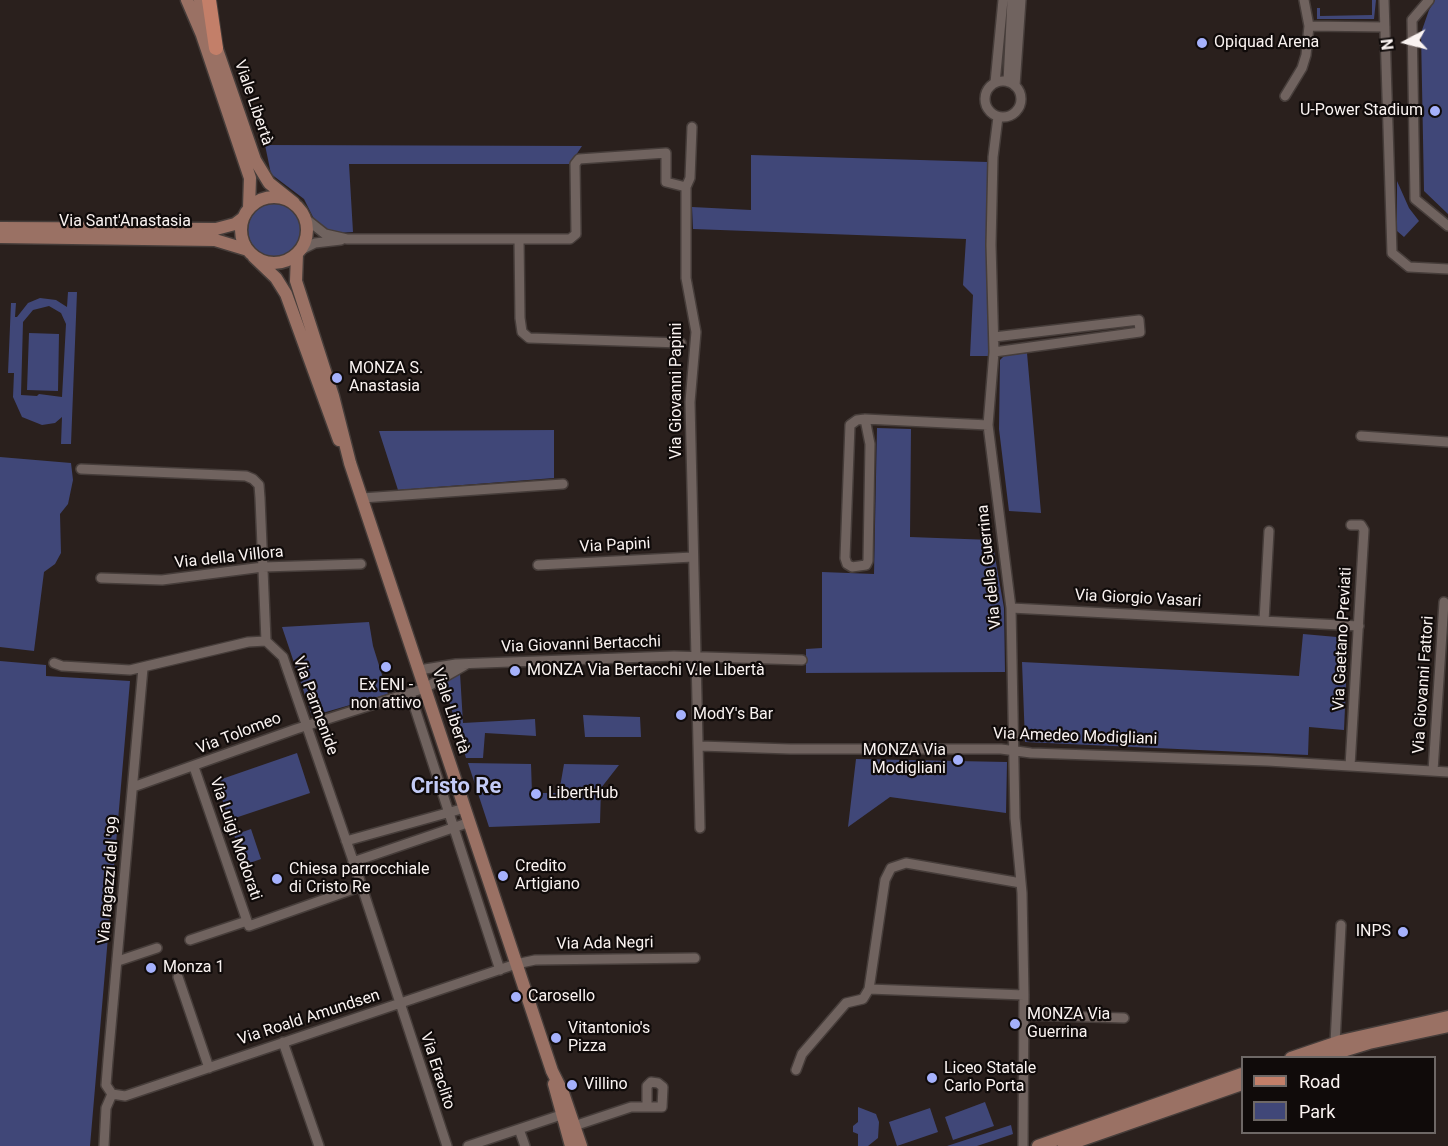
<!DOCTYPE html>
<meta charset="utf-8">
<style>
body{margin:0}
#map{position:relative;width:1448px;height:1146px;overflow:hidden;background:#2a201d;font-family:Roboto,sans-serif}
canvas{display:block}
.legend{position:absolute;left:1241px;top:1056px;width:195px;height:78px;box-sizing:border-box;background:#100b0a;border:2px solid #6e6866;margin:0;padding:8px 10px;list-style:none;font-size:18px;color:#faf3f1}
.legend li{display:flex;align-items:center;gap:12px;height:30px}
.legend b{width:30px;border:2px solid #6e6866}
.north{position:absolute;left:1376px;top:12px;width:60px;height:60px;-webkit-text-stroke:4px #100b0a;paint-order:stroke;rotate:263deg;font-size:16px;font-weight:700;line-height:24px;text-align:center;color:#faf3f1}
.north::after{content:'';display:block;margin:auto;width:21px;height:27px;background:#faf3f1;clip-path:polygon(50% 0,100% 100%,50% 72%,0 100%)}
</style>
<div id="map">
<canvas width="1448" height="1146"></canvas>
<ul class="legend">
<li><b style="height:8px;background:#c37f69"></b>Road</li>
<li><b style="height:16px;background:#404778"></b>Park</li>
</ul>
<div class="north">N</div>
</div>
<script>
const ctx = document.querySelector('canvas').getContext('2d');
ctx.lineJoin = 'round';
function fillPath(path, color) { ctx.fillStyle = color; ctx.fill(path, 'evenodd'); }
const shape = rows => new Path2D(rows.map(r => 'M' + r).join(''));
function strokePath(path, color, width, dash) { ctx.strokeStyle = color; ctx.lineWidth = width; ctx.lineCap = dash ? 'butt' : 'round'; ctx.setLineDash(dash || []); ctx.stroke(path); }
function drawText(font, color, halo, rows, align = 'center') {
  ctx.font = font + ' Roboto,sans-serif'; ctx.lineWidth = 4.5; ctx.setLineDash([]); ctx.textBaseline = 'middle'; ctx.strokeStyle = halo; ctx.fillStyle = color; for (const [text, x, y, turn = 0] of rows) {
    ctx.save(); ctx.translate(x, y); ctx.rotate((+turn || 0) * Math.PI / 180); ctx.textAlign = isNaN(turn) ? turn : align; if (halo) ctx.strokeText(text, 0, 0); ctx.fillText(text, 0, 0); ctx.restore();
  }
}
const green = shape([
 [1372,0,1376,0,1374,19,1317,19,1317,8,1320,8,1320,16,1372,15],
 [1435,0,1448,0,1448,214,1424,191,1421,33,1429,10],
 [265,145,582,146,570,164,349,164,353,232,337,233,323,229,314,219,304,199,271,174],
 [751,155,988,162,988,356,970,356,973,295,963,285,966,239,693,229,692,207,751,210],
 [1397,181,1409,208,1419,221,1404,237,1397,231],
 '248 230a27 27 0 1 1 54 0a27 27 0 1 1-54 0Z',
 [68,292,77,292,71,444,61,444,62,417,55,423,42,425,22,417,13,397,14,373,8,373,11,303,16,303,15,317,17,317,28,303,40,298,56,300,67,307],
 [49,306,61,313,66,324,62,397,39,394,37,396,21,395,23,322,33,310],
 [29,333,59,334,58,391,27,390],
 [1027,353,1041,513,1009,511,999,429,1000,360,1004,356],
 [877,428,911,429,910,537,992,540,1004,608,1005,672,806,673,806,649,822,648,822,572,874,574],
 [554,430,554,478,398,490,379,431],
 [0,457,71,463,73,480,68,504,60,514,61,553,55,564,44,572,34,651,0,647],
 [369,622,373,646,388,694,312,716,282,627],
 [1303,634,1348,638,1344,730,1309,727,1308,755,1025,742,1022,662,1299,676],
 [0,661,46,665,46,676,130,681,90,1146,0,1146],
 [460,673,463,723,535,719,536,736,485,733,483,758,466,758,444,684],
 [583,715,640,717,641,737,585,737],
 [297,753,310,793,229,820,216,781],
 [856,759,1007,762,1006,813,890,797,848,827],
 [468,763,531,764,532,793,559,793,564,764,619,765,601,788,600,823,489,827],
 [251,829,261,859,244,865,234,835],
 [985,1102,994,1126,953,1140,945,1117],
 [858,1107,876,1114,879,1122,878,1138,868,1146,858,1146,858,1134,853,1132,853,1126,858,1122],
 [930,1108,938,1132,897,1146,889,1122],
 [1011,1125,1013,1134,977,1146,947,1146]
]);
const street = shape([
 [1384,0,1392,253,1409,267,1448,269],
 [1429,0,1412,20,1415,199,1448,226],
 [1309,26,1385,27],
 '985 99a18 18 0 1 1 36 0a18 18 0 1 1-36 0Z',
 [1008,82,1012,0],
 [995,83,1003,0],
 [1015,86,1021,0],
 [1285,96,1302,68,1306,55,1309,26,1304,0],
 [998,117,993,157,991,245,994,352,988,425,1011,608,1015,818,1022,893,1024,995,1023,1146],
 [692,127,690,178,686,187,686,278,696,332,690,402,700,828],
 [306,219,325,234,347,239,570,239,576,234,575,164,579,159,666,153,666,182,686,187],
 [519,239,520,318,522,332,529,338,681,343],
 [301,250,315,243,341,240],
 [994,337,1139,320,1140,332,994,352],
 [865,419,870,444,868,561,866,565,852,567,847,564,845,558,850,425,857,420,865,419,988,425],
 [1361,436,1448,442],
 [81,469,246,476,253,479,259,485,260,498,266,641],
 [362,498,563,484],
 [538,565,693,557],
 [101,578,162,580,263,567,361,564],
 [1011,608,1359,626],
 [1264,621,1269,531],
 [266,641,283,657,358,875,447,1146],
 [54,663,62,666,130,670,248,642,266,641],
 [419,670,456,664,674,656,802,660],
 [410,693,500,970],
 [700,746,790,749,1001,749,1031,753,1268,761,1448,772],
 [1350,766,1364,530,1361,525,1351,525],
 [194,767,247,921],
 [1433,771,1444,602],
 [133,787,296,729,425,688,467,664],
 [346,841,465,808],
 [353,862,470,822],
 [190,940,247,921,249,926,362,886],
 [118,961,157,948],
 [178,977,209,1068],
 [869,989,1024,995],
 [1024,1015,1124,1018],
 [283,1042,319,1146],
 [1335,1043,1341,925],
 [796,1070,802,1054,846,1003,863,999,869,989,885,880,891,868,906,863,1021,883],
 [112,1094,125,1096,516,964,535,960,695,958],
 [112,1094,106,1085,108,1060,143,668],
 [574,1126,631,1107,662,1107,663,1087,658,1083,651,1082,647,1086,647,1107],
 [519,1129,525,1146],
 [104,1146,106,1108,112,1094],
 [468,1146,561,1115]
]);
const secondary = shape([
 [187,0,202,35,250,178,249,208],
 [200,0,255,160,269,183,294,203],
 '241 230a33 33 0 1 1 66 0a33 33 0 1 1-66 0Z',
 [0,228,216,229,235,224,243,218],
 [0,237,215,240,248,250],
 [297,254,296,281,333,396,350,463,552,1071,563,1093,581,1146],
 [254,257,276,278,286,294,339,440],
 [1291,1058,1341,1041,1448,1017],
 [1320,1058,1369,1043,1448,1026],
 [554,1084,571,1146],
 [1038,1146,1242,1074],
 [1064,1146,1242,1084]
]);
const primary = shape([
 [209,0,216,48]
]);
const markers = [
 [1202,43,6,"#a5b1fc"],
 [1435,111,6,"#a5b1fc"],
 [337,378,6,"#a5b1fc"],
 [386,667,6,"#a5b1fc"],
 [515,671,6,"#a5b1fc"],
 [681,715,6,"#a5b1fc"],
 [958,760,6,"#a5b1fc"],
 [536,794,6,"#a5b1fc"],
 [503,876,6,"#a5b1fc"],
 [277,879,6,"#a5b1fc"],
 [1403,932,6,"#a5b1fc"],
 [151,968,6,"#a5b1fc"],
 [516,997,6,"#a5b1fc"],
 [1015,1024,6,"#a5b1fc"],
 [556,1038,6,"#a5b1fc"],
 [932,1078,6,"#a5b1fc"],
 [572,1085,6,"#a5b1fc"]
];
const poiNames = [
 ["Opiquad Arena",1214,43],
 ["U-Power Stadium",1423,111,"right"],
 ["MONZA S.",349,369],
 ["Anastasia",349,387],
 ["MONZA Via Bertacchi V.le Libertà",527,671],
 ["Ex ENI -",386,686,"center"],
 ["non attivo",386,704,"center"],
 ["ModY's Bar",693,715],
 ["MONZA Via",946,751,"right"],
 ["Modigliani",946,769,"right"],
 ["LibertHub",548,794],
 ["Credito",515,867],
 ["Artigiano",515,885],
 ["Chiesa parrocchiale",289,870],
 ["di Cristo Re",289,888],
 ["INPS",1391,932,"right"],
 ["Monza 1",163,968],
 ["Carosello",528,997],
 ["MONZA Via",1027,1015],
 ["Guerrina",1027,1033],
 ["Vitantonio's",568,1029],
 ["Pizza",568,1047],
 ["Liceo Statale",944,1069],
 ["Carlo Porta",944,1087],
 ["Villino",584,1085]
];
const streetNames = [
 ["Viale Libertà",253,103,71],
 ["Via Sant'Anastasia",125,222],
 ["Via Giovanni Papini",677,391,-90],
 ["Via Papini",615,546,-3],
 ["Via della Villora",229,558,-6],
 ["Via della Guerrina",990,567,-96],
 ["Via Giorgio Vasari",1138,599,3],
 ["Via Gaetano Previati",1343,639,-87],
 ["Via Giovanni Bertacchi",581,645,-2],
 ["Via Giovanni Fattori",1424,685,-86],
 ["Via Parmenide",315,706,70],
 ["Viale Libertà",450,711,72],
 ["Via Tolomeo",239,734,-21],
 ["Via Amedeo Modigliani",1075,737,2],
 ["Via Luigi Modorati",235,839,71],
 ["Via ragazzi del '99",110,880,-85],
 ["Via Ada Negri",605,944,-1],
 ["Via Roald Amundsen",309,1018,-18],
 ["Via Eraclito",437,1071,72]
];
const districtNames = [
 ["Cristo Re",456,787]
];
fillPath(green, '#404778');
strokePath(street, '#463d3a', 12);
strokePath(secondary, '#463d3a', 15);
strokePath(primary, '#463d3a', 16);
strokePath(street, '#70635f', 9);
strokePath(secondary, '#9a7164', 12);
strokePath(primary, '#c37f69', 14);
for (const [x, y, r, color] of markers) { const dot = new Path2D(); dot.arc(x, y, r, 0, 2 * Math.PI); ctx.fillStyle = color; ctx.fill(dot); strokePath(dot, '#100b0a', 2); }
drawText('16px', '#faf3f1', '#100b0a', poiNames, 'left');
drawText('16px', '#faf3f1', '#100b0a', streetNames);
drawText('bold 22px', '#c3cbf6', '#100b0a', districtNames);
</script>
